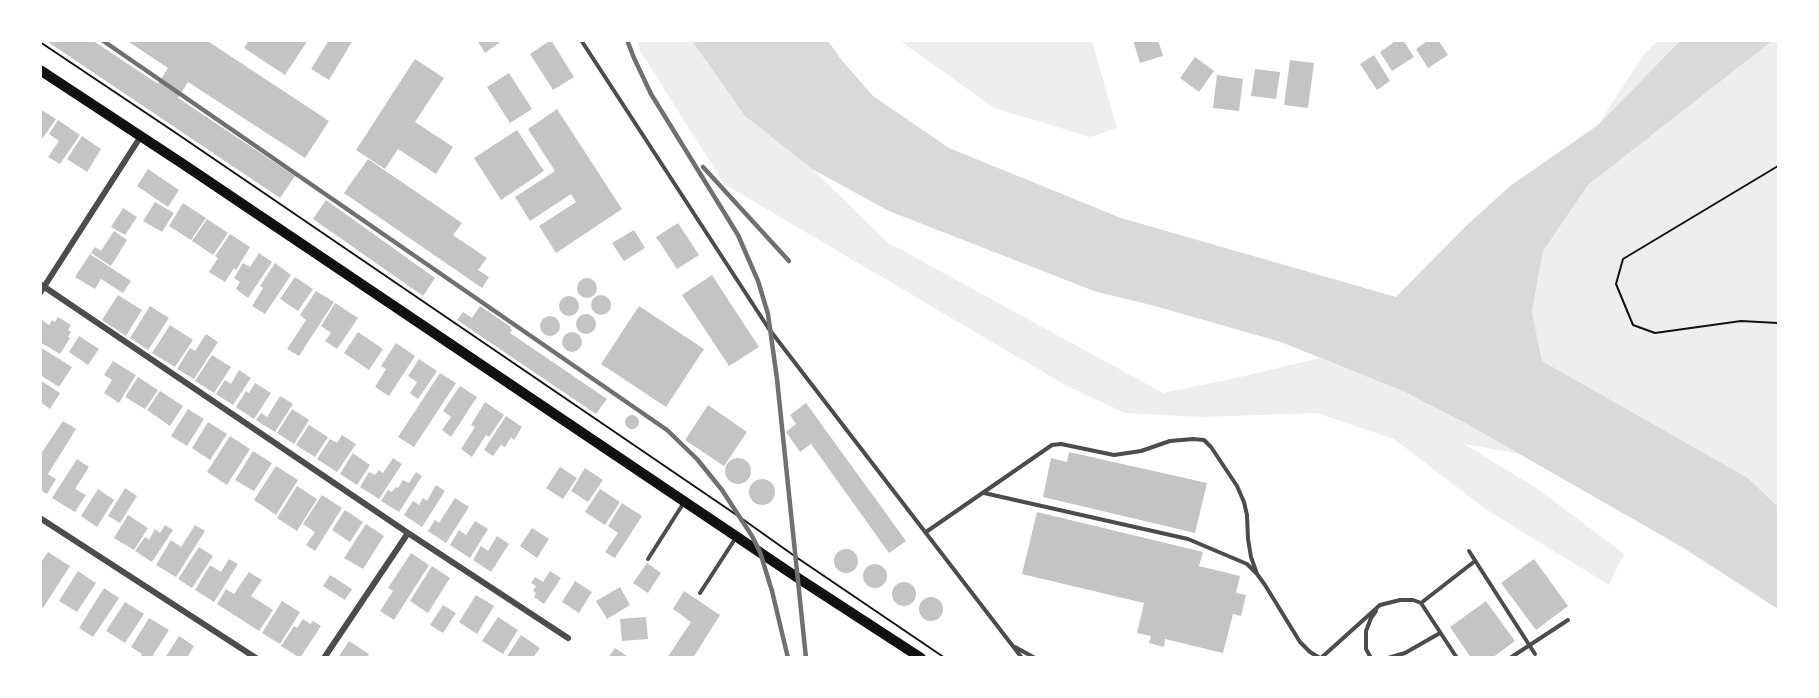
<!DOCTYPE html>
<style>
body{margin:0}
#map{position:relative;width:1819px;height:698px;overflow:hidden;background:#fff;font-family:"Source Sans 3",sans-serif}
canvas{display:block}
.frame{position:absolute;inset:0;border:42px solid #fff;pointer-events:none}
</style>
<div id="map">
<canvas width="1819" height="698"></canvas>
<div class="frame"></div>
</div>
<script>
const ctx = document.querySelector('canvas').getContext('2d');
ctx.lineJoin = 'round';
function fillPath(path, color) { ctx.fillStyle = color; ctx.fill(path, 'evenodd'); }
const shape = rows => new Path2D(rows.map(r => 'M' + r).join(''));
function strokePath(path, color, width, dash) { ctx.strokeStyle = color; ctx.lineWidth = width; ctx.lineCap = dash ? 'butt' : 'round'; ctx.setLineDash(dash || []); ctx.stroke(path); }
const green = shape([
 [638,41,692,41,745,116,812,169,887,242,1163,393,1236,378,1320,358,1405,392,1467,424,1520,454,1464,444,1535,487,1624,554,1609,585,1487,510,1394,439,1317,413,1200,417,1125,413,1065,385,724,184,641,52],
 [900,41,1092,41,1117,128,1090,137,994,108],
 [1658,41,1680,41,1598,125,1644,54],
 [1772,41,1778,41,1778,507,1748,478,1542,361,1532,312,1543,251,1588,185]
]);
const water = shape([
 [692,41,828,41,840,58,873,96,949,148,1121,218,1396,297,1465,227,1510,186,1598,125,1680,41,1772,41,1588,185,1543,251,1532,312,1542,361,1748,478,1778,507,1778,609,1682,547,1467,424,1405,392,1281,342,1155,306,1094,291,889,211,812,169,745,116]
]);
const building = shape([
 [45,40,92,40,158,84,168,68,126,40,206,40,329,121,305,158,188,82,178,98,295,176,280,198],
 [249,40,308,40,285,75,244,48],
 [329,40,353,40,329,80,311,69],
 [477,40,503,40,485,53],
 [551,40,574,77,553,90,530,54],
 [1133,40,1158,40,1163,56,1140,63],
 [1397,40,1403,40,1414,57,1392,71,1380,52],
 [1429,40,1438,40,1448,55,1428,68,1416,49],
 [1374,55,1390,81,1377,90,1360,64],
 [1195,57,1214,71,1199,92,1180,78],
 [415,59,444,78,415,122,453,147,436,174,398,149,385,169,356,150],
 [1290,60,1314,63,1308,108,1284,105],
 [1255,69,1280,72,1276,99,1251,96],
 [509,73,532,109,510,123,487,87],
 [1217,75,1243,79,1239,111,1213,108],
 [40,109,56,119,40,142],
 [557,109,622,209,556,253,539,226,576,202,571,194,530,221,515,197,555,171,528,129],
 [58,120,80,135,60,164,48,157,59,141,49,134],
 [517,130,544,171,501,200,474,158],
 [82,136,101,149,87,172,67,159],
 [368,159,462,223,453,235,487,258,478,270,489,277,482,288,344,193],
 [148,169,179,190,168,207,137,186],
 [326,200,435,278,423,296,313,219],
 [155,202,174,213,162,232,143,221],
 [183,203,206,218,191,240,169,226],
 [123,208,137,217,125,235,111,227],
 [207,219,228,233,213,255,192,241],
 [678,223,699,255,677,269,656,237],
 [634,230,645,248,624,261,612,243],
 [114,231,127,240,111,266,91,253,95,247,101,251],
 [230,234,250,247,236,270,234,268,225,282,209,272,218,258,215,256],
 [259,253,272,262,248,298,236,289,240,282,234,278,243,263,250,267],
 [90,254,131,281,123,293,101,279,95,289,75,277],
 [275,263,291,275,265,314,252,306,263,288,260,286],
 [712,275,759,347,729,366,682,295],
 [295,277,313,289,298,311,280,299],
 '577 288a10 10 0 1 1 20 0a10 10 0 1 1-20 0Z',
 [316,291,334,302,299,356,287,349,306,320,300,315],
 '591 305a10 10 0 1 1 20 0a10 10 0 1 1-20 0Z',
 [118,295,142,310,126,336,102,320],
 '559 306a10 10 0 1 1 20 0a10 10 0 1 1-20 0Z',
 [335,303,358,318,337,349,325,341,331,333,321,326],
 [150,306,169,318,148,350,130,338],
 [480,306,511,327,510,328,512,330,510,333,607,399,596,414,457,320,463,312,472,318],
 [639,306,704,349,666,407,601,364],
 '576 324a10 10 0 1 1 20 0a10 10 0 1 1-20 0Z',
 '540 326a10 10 0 1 1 20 0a10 10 0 1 1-20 0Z',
 [58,317,71,325,68,330,71,332,68,337,70,338,60,354,40,342,40,323,42,320,49,325,52,320,55,322],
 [170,325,193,340,175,367,152,353],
 '562 342a10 10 0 1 1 20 0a10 10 0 1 1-20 0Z',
 [358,332,383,349,369,370,344,353],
 [206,334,218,342,194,379,177,369,190,348,195,351],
 [79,336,99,349,88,365,69,352],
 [396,343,415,356,389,396,375,387,386,369,381,366],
 [40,347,72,367,59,387,40,375],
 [212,355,231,367,214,393,195,381],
 [419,359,437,371,418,399,410,393,417,382,408,376],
 [113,361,136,375,119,403,104,393,112,380,104,375],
 [239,370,251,378,233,405,216,394,225,380,231,384],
 [440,373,456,383,414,447,398,437],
 [138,377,158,390,145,409,125,397],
 [40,380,60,393,50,409,40,402],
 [255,383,271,393,254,419,236,407,246,391,249,393],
 [460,386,477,397,451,437,442,430,451,417,443,411],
 [160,391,183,406,170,426,147,410],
 [280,396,293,404,275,432,256,420,261,413,267,417],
 [485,402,504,415,489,437,486,435,472,457,461,449,475,427,471,425],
 [806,403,906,541,889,553,811,444,800,452,786,432,796,424,790,415],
 [708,405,747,432,724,466,685,440],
 [188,409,204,419,187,446,171,436],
 [292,409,309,420,294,444,277,433],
 '625 422a7 7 0 1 1 14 0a7 7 0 1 1-14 0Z',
 [506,416,522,427,514,440,511,437,505,447,501,445,493,456,484,450],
 [63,421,76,429,48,474,56,479,47,494,40,490,40,455],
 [208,422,227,434,210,460,192,448],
 [309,425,328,437,315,457,296,445],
 [342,435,356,444,337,472,317,459,330,439,337,443],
 [230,436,250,449,227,485,207,472],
 [253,451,272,463,254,491,235,480],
 [1069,452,1207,483,1195,533,1043,497,1051,458,1067,462],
 [353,453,370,465,357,485,340,474],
 [393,458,402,464,379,499,360,487,369,472,375,475,379,470,383,473],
 '725 471a13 13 0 1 1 26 0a13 13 0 1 1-26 0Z',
 [77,459,89,467,75,489,86,495,75,512,52,498],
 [276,466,298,480,276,515,254,500],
 [560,467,577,478,563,499,546,488],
 [585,468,603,480,588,502,571,491],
 [416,472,422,476,399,512,381,501,388,490,392,492,396,487,398,488,403,480,409,483],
 '749 492a13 13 0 1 1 26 0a13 13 0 1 1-26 0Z',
 [436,485,445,491,422,527,404,515,413,501,419,505,423,498,427,501],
 [297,486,317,499,297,531,277,518],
 [125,488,137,496,120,523,108,516],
 [98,489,114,500,97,527,81,516],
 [600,489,620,502,605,525,585,512],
 [322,495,342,508,315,551,306,545,315,532,303,524],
 [455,498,469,507,446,543,428,531,435,520,439,523],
 [622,503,642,516,615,558,605,552,618,533,608,526],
 [345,510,363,522,350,542,332,530],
 [1037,512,1203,552,1199,566,1240,576,1236,593,1246,595,1241,616,1233,614,1223,653,1165,639,1164,647,1149,643,1151,636,1137,633,1144,603,1022,574],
 [128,515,148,528,134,550,114,538],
 [475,521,488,529,470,558,450,545,459,530,466,535],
 [366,524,384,536,363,569,344,558],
 [165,525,173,530,152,562,135,551,145,537,149,540,155,529,160,533],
 [195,525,205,531,176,577,156,565,171,540,181,547],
 [532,528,549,539,537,558,520,546],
 [497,536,509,544,491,572,473,560,481,546,488,551],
 [199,547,213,556,192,588,178,579],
 '834 561a12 12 0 1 1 24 0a12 12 0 1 1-24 0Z',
 [48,552,70,566,43,608,40,606,40,564],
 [411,553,429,565,394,620,380,611,393,591,388,588],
 [229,559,238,564,214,602,195,590,210,565,221,572],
 [1534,559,1568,606,1536,630,1501,583],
 [647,563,661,573,648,593,633,583],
 '863 576a12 12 0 1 1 24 0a12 12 0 1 1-24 0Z',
 [432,566,450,578,428,613,410,601],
 [78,571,96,583,77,612,59,601],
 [550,571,561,578,544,604,534,597,536,593,533,591,536,586,531,583,535,577,543,582],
 [249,572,262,580,251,596,273,610,259,631,217,604,226,589,234,594],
 [330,575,352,589,345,600,323,586],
 [575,581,592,592,579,613,562,602],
 '892 594a12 12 0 1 1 24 0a12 12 0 1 1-24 0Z',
 [620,587,630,605,607,619,596,601],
 [104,588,119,598,93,637,79,628],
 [684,591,720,615,693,658,667,658,691,622,673,609],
 [476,595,494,606,477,634,459,622],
 '919 609a12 12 0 1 1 24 0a12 12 0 1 1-24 0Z',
 [282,601,300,612,280,644,262,633],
 [1486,601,1515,641,1492,658,1471,658,1450,627],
 [125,602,144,614,125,643,106,631],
 [443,605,456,613,443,633,430,625],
 [498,617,518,630,503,654,482,641],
 [646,617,648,639,622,641,620,619],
 [149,618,169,630,153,655,157,658,140,658,142,654,131,647],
 [303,619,310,624,313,621,321,626,300,658,281,646,294,626,297,628],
 [521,635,540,648,533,658,506,658],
 [179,636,194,646,187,658,165,658],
 [349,641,369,654,367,658,338,658],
 [615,648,630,658,608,658]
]);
const path = shape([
 [40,42,173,131,741,518,796,557,945,658],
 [1778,166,1623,259,1616,284,1633,325,1655,333,1741,321,1778,323]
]);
const service = shape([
 [581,40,769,329,1022,658],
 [984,493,1188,539,1247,564,1257,574,1265,585,1300,642,1310,652,1320,658],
 [926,532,1052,445,1061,444,1114,455,1141,451,1170,441,1193,439,1204,440,1211,447,1237,486,1244,502,1247,515,1248,539,1251,557,1257,574],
 [1469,551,1535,654],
 [648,559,683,504],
 [700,593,735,539],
 [1421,603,1475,561],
 [1015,647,1035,658],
 [1321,658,1380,605,1400,600,1413,600,1421,603,1457,658],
 [1371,658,1366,649,1366,631,1371,618,1376,611],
 [1388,658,1405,653,1440,633],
 [1510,658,1568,620]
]);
const minor = shape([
 [40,284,408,533,568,638],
 [40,293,141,136],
 [40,518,256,658],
 [324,658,408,533]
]);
const secondary = shape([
 [40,70,183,164,798,578,921,658]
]);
const rail = shape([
 [102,40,667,430,697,459,722,490,752,536,760,552,772,591,788,658],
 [627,40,634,58,651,94,738,235,758,281,768,314,777,379,806,658],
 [703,167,789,261]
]);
fillPath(green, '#eee');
fillPath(water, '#d9d9d9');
fillPath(building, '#c4c4c4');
strokePath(path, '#111', 2);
strokePath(service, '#4c4c4c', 4);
strokePath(minor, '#4c4c4c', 6);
strokePath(secondary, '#111', 10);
strokePath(rail, '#707070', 4.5);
</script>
